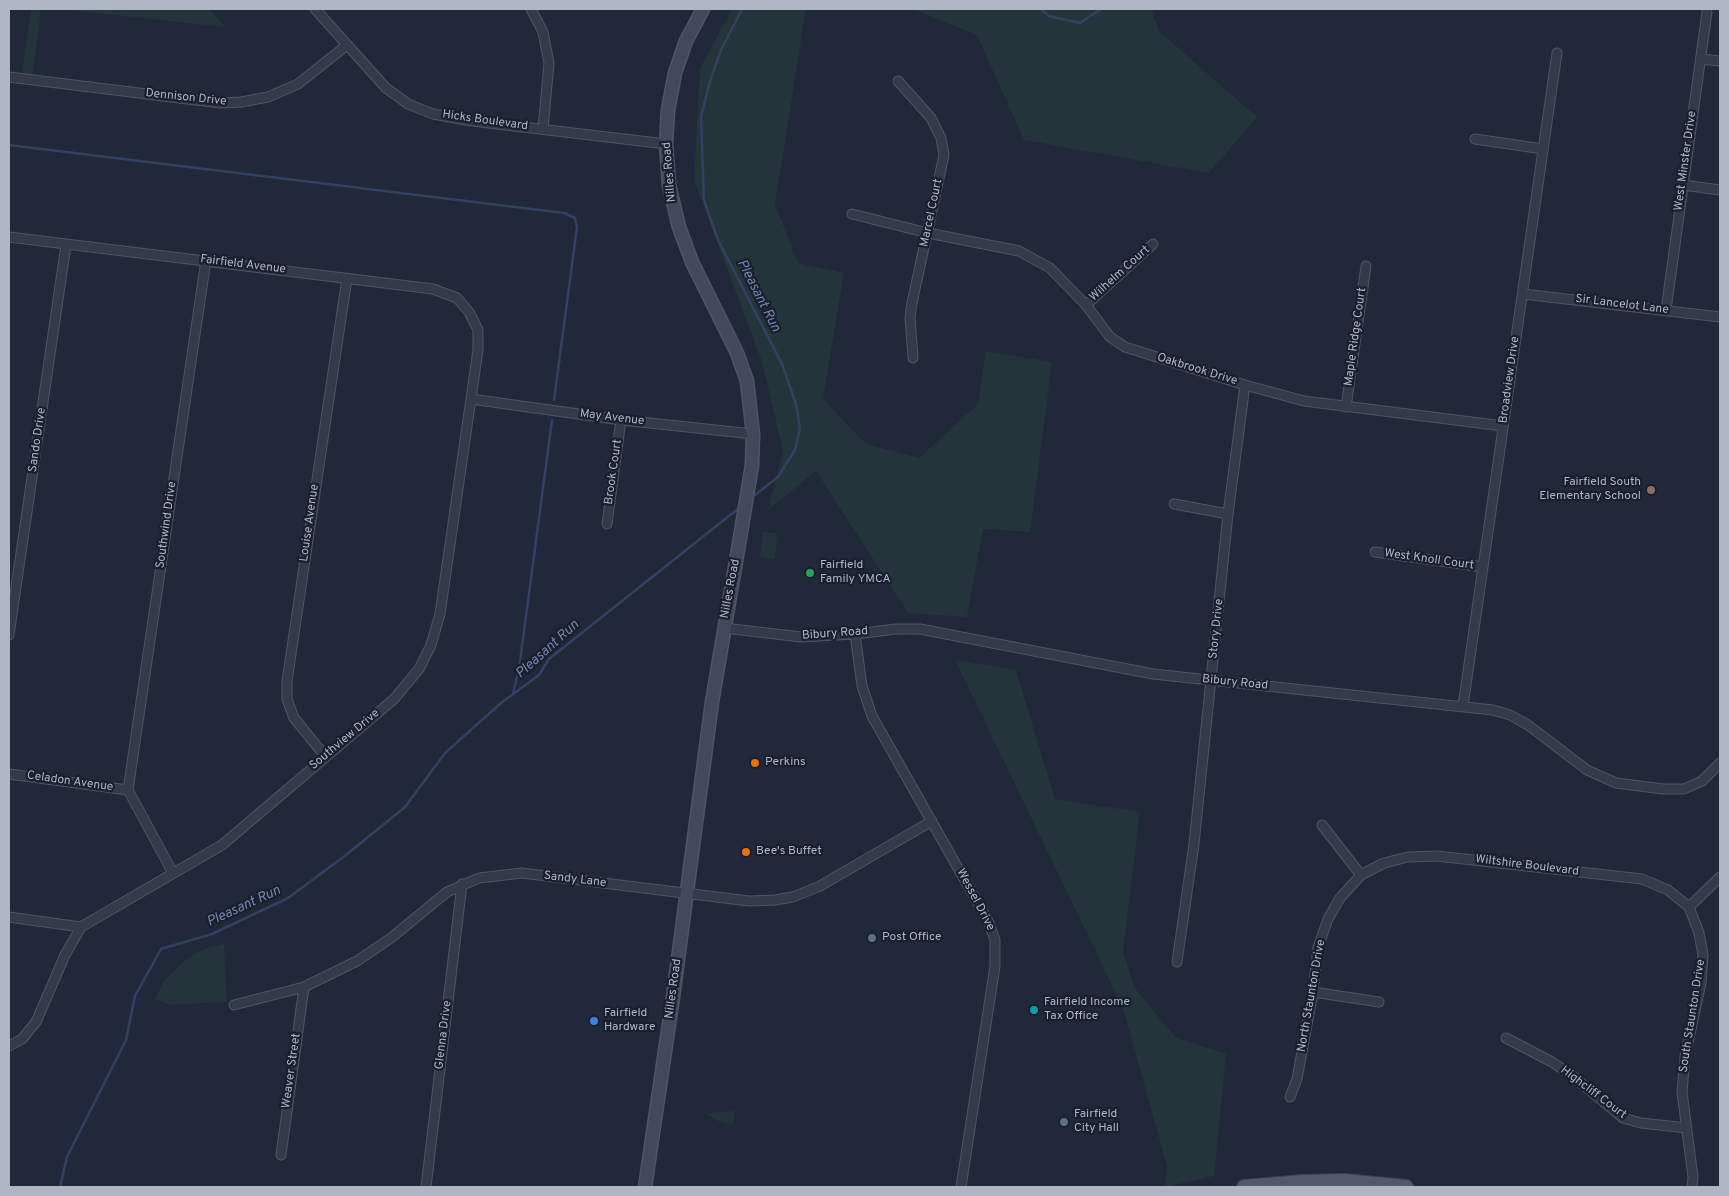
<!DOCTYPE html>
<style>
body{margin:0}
#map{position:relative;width:1729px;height:1196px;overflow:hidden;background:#21283a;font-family:Overpass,sans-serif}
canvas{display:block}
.frame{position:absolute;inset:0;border:10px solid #b0b5c6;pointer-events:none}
</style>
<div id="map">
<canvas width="1729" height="1196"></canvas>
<div class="frame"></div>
</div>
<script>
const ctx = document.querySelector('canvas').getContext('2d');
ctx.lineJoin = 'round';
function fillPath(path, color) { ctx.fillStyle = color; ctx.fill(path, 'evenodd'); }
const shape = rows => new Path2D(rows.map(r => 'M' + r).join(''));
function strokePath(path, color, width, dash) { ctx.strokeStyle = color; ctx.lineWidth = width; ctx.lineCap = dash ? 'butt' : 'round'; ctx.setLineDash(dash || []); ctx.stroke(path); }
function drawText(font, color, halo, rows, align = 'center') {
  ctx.font = font + ' Overpass,sans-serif'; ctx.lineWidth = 4.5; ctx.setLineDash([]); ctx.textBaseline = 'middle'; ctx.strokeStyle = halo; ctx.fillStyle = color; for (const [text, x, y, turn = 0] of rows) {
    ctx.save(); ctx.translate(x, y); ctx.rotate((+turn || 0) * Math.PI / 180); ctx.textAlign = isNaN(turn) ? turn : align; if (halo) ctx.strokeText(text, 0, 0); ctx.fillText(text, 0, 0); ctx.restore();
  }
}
const green = shape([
 [31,9,41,9,32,80,21,79],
 [62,9,209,9,225,27],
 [732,9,806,9,775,204,798,263,844,273,823,399,866,444,919,458,978,404,986,351,1052,362,1030,532,983,529,967,617,908,613,816,471,768,510,783,451,762,362,694,180,700,68],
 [913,9,1151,9,1159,31,1257,117,1209,173,1024,140,977,35],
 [763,532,777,533,775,559,760,557],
 [955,660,1016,670,1055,799,1140,812,1123,952,1135,988,1176,1038,1226,1054,1214,1176,1165,1187,1167,1166,1123,1008],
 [224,944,227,1002,170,1005,155,999,164,981,183,962,203,949],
 [700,1110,708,1113,735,1111,733,1124,718,1121]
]);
const stream = shape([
 [742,9,721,50,710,81,701,117,704,200,718,240,782,364,796,404,800,429,795,450,778,477,751,498],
 [1041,9,1049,16,1080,23,1101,9],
 [9,145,564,213,575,218,577,227,554,400],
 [513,693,519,669,552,420],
 [60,1187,67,1157,126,1040,135,996,161,949,212,934,288,898,346,855,405,807,445,753,501,703,539,675,549,659,739,508]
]);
const street = shape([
 [315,9,386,88,408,104,433,114,472,121,666,144],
 [531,9,543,32,549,63,543,129],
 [1701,59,1720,61],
 [9,77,220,103,241,102,268,97,298,84,347,45],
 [898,81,931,118,941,138,944,155,912,303,910,317,913,358],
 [1475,139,1543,149],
 [1683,185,1720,190],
 [852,214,928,233,1019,251,1050,268,1086,305,1110,337,1125,347,1245,385,1304,401,1503,426],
 [9,237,433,289,457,298,469,312,478,330,478,350,440,614,431,645,419,669,394,699,222,845,81,927,65,955,36,1022,22,1039,9,1046],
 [1523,294,1720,317],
 [1086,305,1153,244],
 [1666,310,1707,12],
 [471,399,621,420,753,434],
 [1346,407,1366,266],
 [1174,504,1228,514],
 [607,524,621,420],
 [1375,552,1483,567],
 [724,628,801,637,855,634,896,629,920,629,1153,674,1493,710,1510,715,1528,725,1587,770,1616,783,1663,789,1684,789,1702,781,1720,763],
 [855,634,862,686,872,716,989,923,995,940,995,966,961,1187],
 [9,635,66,245],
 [1463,706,1557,53],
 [325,756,294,718,287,699,287,681,347,278],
 [9,774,128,790],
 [128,790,206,260],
 [128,790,173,873],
 [1322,825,1361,875],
 [1689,907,1699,933,1703,955,1701,983,1685,1057,1682,1092,1693,1177,1692,1187],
 [1689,907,1720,877],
 [9,917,81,927],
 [1177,962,1194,844,1228,514,1245,385],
 [1313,992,1379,1002],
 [234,1005,304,987,357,961,391,938,447,892,479,878,522,873,749,901,775,900,793,897,820,886,932,821],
 [1506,1038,1552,1062,1574,1077,1623,1118,1641,1123,1687,1128],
 [1290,1097,1297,1079,1313,992,1318,947,1328,919,1340,898,1361,875,1384,863,1408,857,1437,856,1642,879,1668,890,1689,907],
 [281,1155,304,987],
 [426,1187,462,884]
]);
const secondary = shape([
 [645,1187,673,997,712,702,741,532,752,465,753,434,747,381,737,353,692,262,679,227,669,185,666,144,668,110,675,73,686,41,703,9]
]);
const primary = shape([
 [1244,1187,1303,1182,1345,1181,1406,1187]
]);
const markers = [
 [1651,490,5,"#8d6e63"],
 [810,573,5,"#2e9e5b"],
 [755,763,5,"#e8710a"],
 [746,852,5,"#e8710a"],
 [872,938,5,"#5c6f8a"],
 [1034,1010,5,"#0f9aa8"],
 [594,1021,5,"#3f7fe0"],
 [1064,1122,5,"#5c6f8a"]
];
const streetNames = [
 ["Dennison Drive",186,98,6],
 ["Hicks Boulevard",485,121,8],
 ["West Minster Drive",1686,161,-82],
 ["Nilles Road",670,172,-95],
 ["Marcel Court",932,213,-78],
 ["Fairfield Avenue",243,265,7],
 ["Wilhelm Court",1120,274,-42],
 ["Sir Lancelot Lane",1622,305,7],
 ["Maple Ridge Court",1356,337,-82],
 ["Oakbrook Drive",1197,370,17],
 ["Broadview Drive",1510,380,-82],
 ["May Avenue",612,418,7],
 ["Sando Drive",38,440,-82],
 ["Brook Court",614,472,-82],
 ["Louise Avenue",310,523,-82],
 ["Southwind Drive",167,525,-82],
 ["West Knoll Court",1429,560,8],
 ["Nilles Road",731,589,-79],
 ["Story Drive",1217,629,-84],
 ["Bibury Road",835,634,-4],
 ["Bibury Road",1235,683,6],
 ["Southview Drive",345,740,-40],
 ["Celadon Avenue",70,782,8],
 ["Wiltshire Boulevard",1527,866,7],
 ["Sandy Lane",575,880,7],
 ["Wessel Drive",975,900,62],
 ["Nilles Road",674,989,-82],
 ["North Staunton Drive",1312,996,-80],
 ["South Staunton Drive",1693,1016,-81],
 ["Glenna Drive",444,1035,-83],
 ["Weaver Street",292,1071,-82],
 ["Highcliff Court",1593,1093,37]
];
const poiNames = [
 ["Fairfield South",1641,483,"right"],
 ["Elementary School",1641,497,"right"],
 ["Fairfield",820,566],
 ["Family YMCA",820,580],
 ["Perkins",765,763],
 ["Bee's Buffet",756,852],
 ["Post Office",882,938],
 ["Fairfield Income",1044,1003],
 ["Tax Office",1044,1017],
 ["Fairfield",604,1014],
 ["Hardware",604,1028],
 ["Fairfield",1074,1115],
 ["City Hall",1074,1129]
];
const waterNames = [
 ["Pleasant Run",758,296,63],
 ["Pleasant Run",548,650,-42],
 ["Pleasant Run",244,907,-25]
];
fillPath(green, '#23343b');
strokePath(stream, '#354061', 2.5);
strokePath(street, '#505565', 11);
strokePath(secondary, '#505565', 15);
strokePath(primary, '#3e4353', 16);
strokePath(street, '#353a4a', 9);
strokePath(secondary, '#43485d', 12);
strokePath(primary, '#53596a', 14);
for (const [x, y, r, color] of markers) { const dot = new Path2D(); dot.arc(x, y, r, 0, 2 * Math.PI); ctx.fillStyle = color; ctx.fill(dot); strokePath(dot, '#1a1f2f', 2); }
drawText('12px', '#b0b5c6', '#1a1f2f', streetNames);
drawText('12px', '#b0b5c6', '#1a1f2f', poiNames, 'left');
drawText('italic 14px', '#7786af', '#1a1f2f', waterNames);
</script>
